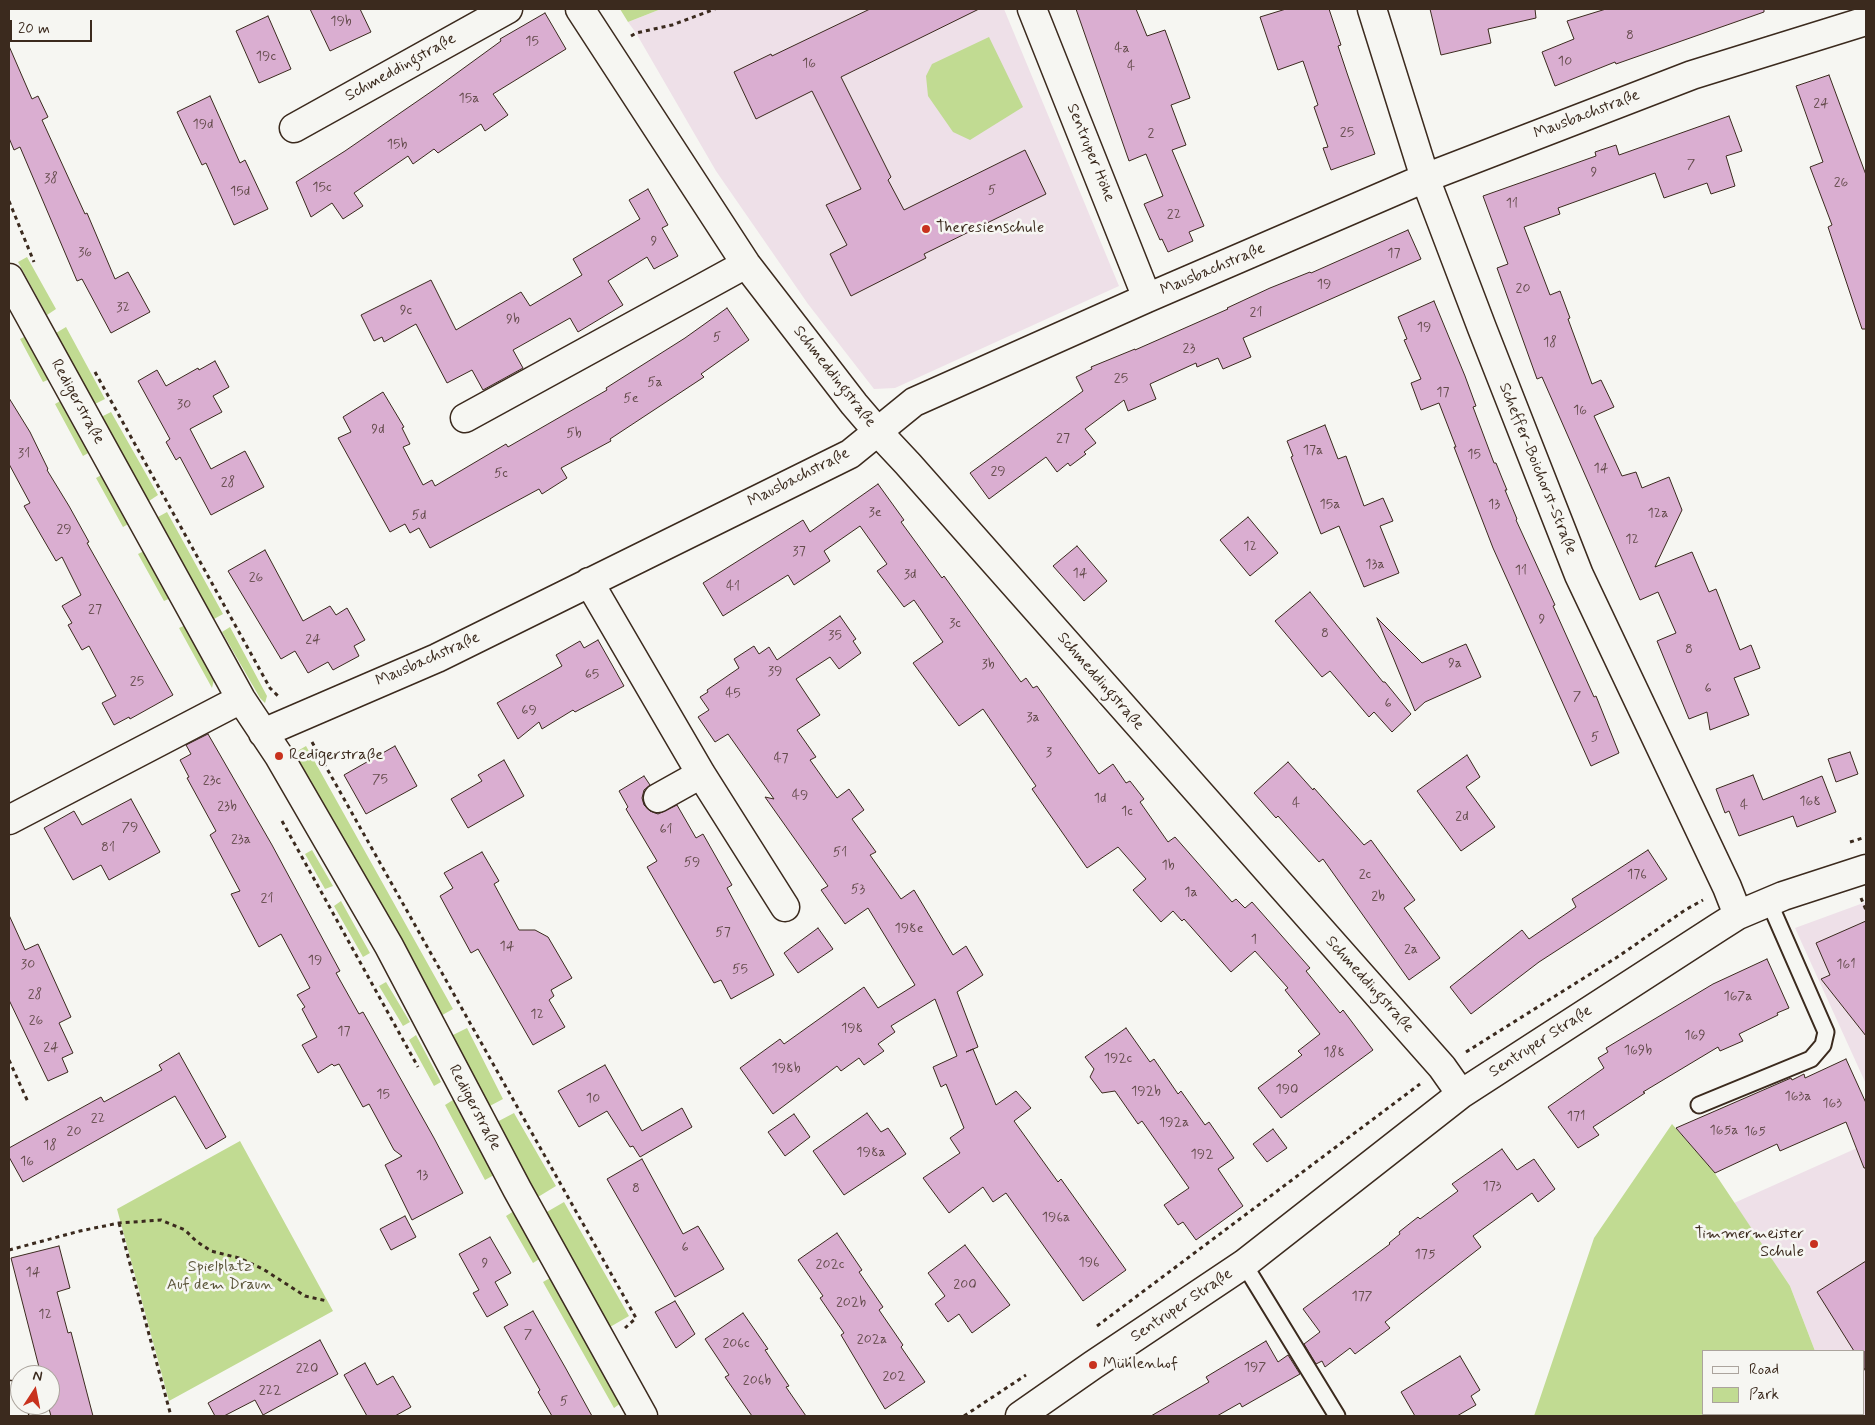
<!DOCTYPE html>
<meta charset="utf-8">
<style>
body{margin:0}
#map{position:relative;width:1875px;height:1425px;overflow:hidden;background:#f6f6f2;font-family:Mynerve,sans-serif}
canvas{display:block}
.frame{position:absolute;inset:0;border:10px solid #3b2a1e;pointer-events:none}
.legend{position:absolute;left:1702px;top:1350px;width:162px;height:65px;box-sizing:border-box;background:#f6f6f2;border:1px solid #aba49d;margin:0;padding:6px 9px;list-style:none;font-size:15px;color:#3b2a1e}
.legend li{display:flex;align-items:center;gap:10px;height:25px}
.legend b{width:25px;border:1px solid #aba49d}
.north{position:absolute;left:10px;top:1365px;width:50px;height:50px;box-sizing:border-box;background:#f6f6f2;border:1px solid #aba49d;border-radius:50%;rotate:11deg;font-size:14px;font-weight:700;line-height:20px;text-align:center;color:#3b2a1e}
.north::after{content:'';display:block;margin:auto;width:18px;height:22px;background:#c8321e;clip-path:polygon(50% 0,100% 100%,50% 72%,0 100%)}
.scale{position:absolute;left:10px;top:20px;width:82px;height:22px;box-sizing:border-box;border:2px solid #3b2a1e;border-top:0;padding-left:6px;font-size:15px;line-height:18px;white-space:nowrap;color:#3b2a1e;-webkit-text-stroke:4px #f6f6f2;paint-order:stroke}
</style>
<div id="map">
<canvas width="1875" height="1425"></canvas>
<div class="frame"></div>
<ul class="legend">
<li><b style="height:6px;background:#f6f6f2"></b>Road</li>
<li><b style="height:14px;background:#c1db92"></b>Park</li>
</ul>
<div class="north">N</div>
<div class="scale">20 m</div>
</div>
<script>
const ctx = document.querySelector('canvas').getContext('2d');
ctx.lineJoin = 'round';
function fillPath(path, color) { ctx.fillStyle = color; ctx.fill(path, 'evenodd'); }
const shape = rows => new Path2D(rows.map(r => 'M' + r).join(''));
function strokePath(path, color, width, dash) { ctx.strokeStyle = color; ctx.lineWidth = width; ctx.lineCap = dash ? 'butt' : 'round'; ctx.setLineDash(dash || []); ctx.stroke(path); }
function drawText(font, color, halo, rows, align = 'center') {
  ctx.font = font + ' Mynerve,sans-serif'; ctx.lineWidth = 5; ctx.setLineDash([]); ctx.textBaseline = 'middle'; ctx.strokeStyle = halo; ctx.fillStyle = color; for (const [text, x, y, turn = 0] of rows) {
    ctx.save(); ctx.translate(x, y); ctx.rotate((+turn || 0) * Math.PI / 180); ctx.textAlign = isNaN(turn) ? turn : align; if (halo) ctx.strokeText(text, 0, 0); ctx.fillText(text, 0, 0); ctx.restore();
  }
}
const built = shape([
 [661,9,1004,9,1119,286,895,388,874,389,808,304,716,171,636,33,628,22],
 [1866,902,1866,1084,1795,928],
 [1866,1144,1866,1416,1839,1416,1838,1414,1864,1414,1864,1351,1815,1351,1790,1286,1734,1203]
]);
const green = shape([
 [620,9,661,9,628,22],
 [989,37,1023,107,970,140,953,132,928,96,926,76,932,64],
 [27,257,56,309,47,315,18,262],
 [66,327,105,399,95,404,56,333],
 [28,335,52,378,43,382,20,339],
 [64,399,92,451,83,456,55,404],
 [111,412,158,495,149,501,101,417],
 [105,473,132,522,123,527,96,478],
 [167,512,223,614,214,619,158,517],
 [146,550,173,597,164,601,138,554],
 [188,624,216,671,212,688,179,628],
 [230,627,267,696,265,703,260,698,222,632],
 [306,746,453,1009,437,1018,289,756],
 [312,850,333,886,325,889,305,854],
 [341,901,370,953,363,957,334,906],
 [386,982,410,1022,403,1026,379,986],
 [467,1028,503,1099,486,1108,449,1037],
 [416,1035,441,1082,434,1086,409,1040],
 [453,1100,494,1175,485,1180,445,1105],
 [514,1113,556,1186,538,1197,495,1123],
 [1672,1124,1712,1169,1790,1286,1815,1351,1704,1351,1704,1414,1838,1414,1839,1416,1534,1416,1594,1238],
 [240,1141,333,1311,169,1401,117,1209],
 [564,1202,629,1316,610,1327,545,1213],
 [514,1211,541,1258,533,1263,506,1216],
 [550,1278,621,1403,614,1408,543,1282]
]);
const building = shape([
 [310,9,360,9,371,32,330,51,310,9],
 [870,9,979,9,841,77,891,177,888,180,904,210,1025,150,1046,194,924,254,926,258,851,296,830,254,847,245,826,205,861,189,812,91,756,119,734,72,771,54,772,56,870,9],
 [1076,9,1136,9,1147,36,1165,30,1190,98,1171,105,1186,145,1172,150,1204,226,1189,232,1193,241,1168,252,1162,239,1160,240,1144,204,1163,196,1146,154,1129,161,1076,9],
 [1286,9,1329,9,1341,45,1338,46,1347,73,1375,154,1331,170,1323,148,1328,147,1314,107,1318,105,1303,61,1278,70,1260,17,1286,9],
 [1430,9,1535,9,1536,18,1488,29,1491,43,1441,55,1430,9],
 [1606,9,1764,9,1764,12,1616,64,1615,62,1555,86,1542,52,1574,39,1567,21,1606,9],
 [545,13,566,49,493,94,508,115,485,131,481,124,438,153,434,149,413,164,408,156,354,193,363,206,343,219,332,203,311,217,296,182,345,151,435,89,501,41,500,39,545,13],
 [268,16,291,69,259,83,236,31,268,16],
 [9,46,32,99,38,96,48,117,42,120,85,214,87,213,115,279,128,272,150,312,111,333,82,279,77,281,20,147,14,150,9,138,9,46],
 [1829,75,1866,175,1866,329,1862,329,1828,227,1832,225,1810,167,1823,162,1796,86,1829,75],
 [210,96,240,163,245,160,268,209,234,225,206,163,202,165,177,112,210,96],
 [1729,116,1742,151,1726,156,1735,186,1711,194,1707,183,1664,198,1655,173,1558,208,1560,214,1524,227,1550,295,1560,291,1570,318,1568,319,1592,384,1601,380,1614,407,1594,416,1622,476,1636,472,1642,488,1669,477,1682,510,1655,567,1692,552,1709,592,1716,589,1740,650,1751,645,1760,668,1734,678,1749,715,1710,730,1707,712,1689,719,1657,641,1676,633,1658,592,1640,600,1542,377,1537,379,1497,268,1508,264,1483,196,1596,156,1595,152,1616,145,1619,155,1729,116],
 [648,189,668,225,662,228,678,256,654,269,647,257,608,281,623,305,578,332,570,318,513,350,523,368,483,390,472,370,447,383,416,324,384,342,382,337,374,341,361,315,431,280,456,330,521,292,530,306,582,275,573,259,640,219,629,200,648,189],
 [1408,230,1421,259,1243,338,1251,357,1223,369,1218,358,1197,367,1196,363,1150,384,1156,399,1128,411,1124,400,1085,429,1096,443,1084,452,1086,454,1070,466,1068,463,1057,472,1046,457,989,499,970,473,1083,391,1076,377,1092,369,1091,367,1135,349,1135,350,1228,309,1227,308,1270,288,1310,272,1311,273,1408,230],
 [1434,301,1465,376,1476,406,1473,407,1494,463,1496,463,1502,478,1507,490,1505,490,1517,519,1516,520,1555,605,1553,606,1594,697,1596,696,1619,753,1591,766,1493,548,1454,447,1456,447,1439,403,1421,410,1411,383,1421,379,1404,340,1407,339,1398,317,1434,301],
 [727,308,749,340,701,374,704,377,610,439,611,441,561,468,567,478,542,494,539,489,430,548,419,528,410,533,405,524,390,532,338,438,351,432,343,417,383,392,404,427,402,428,410,444,403,447,423,485,432,480,435,486,506,444,508,447,607,390,606,388,685,338,727,308],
 [215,361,229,387,213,396,222,412,190,429,211,469,245,451,264,487,211,515,180,457,176,460,166,442,170,439,138,381,157,370,166,386,198,368,199,370,215,361],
 [9,398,30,432,48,469,47,470,69,506,89,542,87,543,173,695,130,719,129,717,114,725,102,703,116,696,89,646,82,650,68,625,72,623,62,606,81,595,62,557,56,561,24,506,30,503,9,464,9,398],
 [1325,425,1338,459,1346,456,1364,506,1383,498,1393,521,1380,526,1399,573,1364,587,1339,526,1321,534,1291,457,1293,456,1287,441,1325,425],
 [878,484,904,520,901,522,942,578,944,576,1021,682,1026,678,1033,688,1037,686,1099,774,1113,764,1126,783,1130,781,1144,799,1140,802,1168,842,1175,837,1232,902,1236,899,1245,908,1252,902,1310,968,1306,971,1340,1013,1343,1010,1373,1050,1281,1118,1258,1088,1302,1055,1298,1051,1320,1034,1285,990,1288,988,1255,951,1231,972,1184,919,1182,921,1173,911,1161,922,1133,890,1146,879,1118,847,1087,868,1032,789,1036,786,983,709,959,726,913,663,943,642,914,600,904,607,877,571,887,564,860,526,824,551,830,561,794,585,788,575,723,616,703,583,803,520,810,532,878,484],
 [1248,517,1278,553,1250,576,1220,540,1248,517],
 [1077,546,1107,581,1084,601,1053,566,1077,546],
 [265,550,303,621,330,606,336,615,347,608,365,640,354,646,359,656,333,670,328,662,308,673,295,651,281,659,228,571,265,550],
 [1310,592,1383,682,1385,682,1411,714,1392,732,1374,712,1369,717,1330,671,1322,677,1275,621,1310,592],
 [840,616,856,639,853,641,861,653,839,669,830,657,796,679,820,715,797,730,816,757,810,760,837,798,849,789,864,810,852,819,876,852,870,855,901,899,914,890,953,955,966,946,983,975,957,992,978,1047,966,1052,973,1049,996,1105,1016,1091,1031,1108,1014,1121,1058,1182,1061,1179,1126,1270,1083,1301,1006,1193,993,1202,983,1187,949,1213,923,1178,960,1153,950,1138,964,1128,946,1084,941,1087,933,1067,957,1056,935,999,891,1026,895,1032,878,1044,884,1051,864,1065,859,1058,841,1071,837,1066,773,1114,740,1068,780,1039,784,1044,864,987,878,1008,915,985,868,908,845,924,821,890,828,886,765,797,774,799,728,734,715,742,698,717,709,710,700,697,708,692,707,690,739,668,734,659,754,646,759,654,769,647,777,660,840,616],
 [1377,618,1422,663,1466,644,1481,677,1425,702,1415,711,1377,618],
 [598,640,624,686,575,712,573,710,542,729,539,722,518,739,497,703,562,666,556,655,580,641,584,648,598,640],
 [208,734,272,845,340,971,336,973,359,1014,363,1012,434,1138,463,1193,412,1220,385,1165,402,1156,394,1150,369,1104,363,1107,339,1064,334,1066,332,1064,318,1073,302,1045,317,1037,302,1009,305,1007,297,995,310,988,281,934,259,947,231,894,240,891,210,835,216,831,187,778,189,777,180,760,191,754,186,745,208,734],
 [395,746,417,786,366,814,344,775,395,746],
 [1850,752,1858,774,1836,782,1828,759,1850,752],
 [1467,755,1480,777,1466,787,1495,827,1461,851,1417,791,1467,755],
 [504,760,524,796,468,828,451,799,482,781,478,775,504,760],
 [1288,762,1313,790,1314,788,1364,845,1371,840,1415,900,1404,908,1440,958,1409,980,1323,859,1319,862,1278,816,1276,818,1254,793,1288,762],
 [1753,775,1763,800,1822,776,1836,812,1797,827,1793,816,1739,836,1729,811,1725,813,1716,789,1753,775],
 [644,776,650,785,644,790,642,798,644,805,650,811,658,814,677,805,696,838,703,834,732,885,727,888,774,975,731,999,721,980,714,983,647,867,657,861,626,809,628,807,619,791,644,776],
 [131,799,160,852,109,880,101,865,73,880,44,828,74,811,82,825,131,799],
 [1648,850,1667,879,1539,962,1471,1014,1450,987,1522,930,1529,939,1576,907,1572,899,1648,850],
 [482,852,499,881,494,884,519,930,535,930,548,937,572,978,551,990,554,996,549,1000,565,1027,533,1045,478,949,471,953,440,896,453,888,444,873,482,852],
 [9,915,25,950,38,944,71,1017,59,1023,73,1053,62,1058,68,1072,48,1081,9,1000,9,915],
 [1866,921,1866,1036,1821,979,1830,975,1816,943,1866,921],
 [818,928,833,949,798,973,784,953,818,928],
 [1767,959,1789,1008,1777,1013,1778,1015,1739,1034,1743,1041,1720,1051,1718,1047,1643,1092,1645,1093,1593,1127,1599,1135,1578,1148,1548,1107,1604,1068,1598,1058,1608,1052,1606,1048,1713,984,1767,959],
 [1126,1028,1150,1062,1154,1059,1178,1094,1181,1091,1205,1125,1209,1122,1234,1158,1218,1169,1243,1206,1196,1240,1183,1222,1178,1225,1164,1205,1189,1188,1142,1121,1138,1124,1115,1091,1102,1093,1090,1077,1094,1069,1085,1057,1126,1028],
 [179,1053,226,1137,206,1149,175,1096,23,1182,9,1157,9,1148,101,1097,104,1102,162,1070,159,1065,179,1053],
 [1846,1059,1866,1103,1866,1168,1864,1168,1846,1122,1780,1151,1777,1144,1715,1173,1676,1128,1791,1078,1792,1080,1804,1074,1805,1078,1846,1059],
 [605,1065,642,1131,682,1108,692,1127,640,1157,633,1146,630,1147,607,1111,579,1127,558,1091,605,1065],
 [867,1113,881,1132,888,1128,906,1154,844,1195,813,1151,867,1113],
 [794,1114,810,1137,785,1156,768,1132,794,1114],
 [1273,1129,1287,1148,1267,1162,1253,1144,1273,1129],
 [1502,1149,1517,1170,1534,1159,1555,1189,1538,1202,1532,1193,1473,1236,1481,1247,1385,1322,1390,1328,1355,1354,1350,1348,1325,1367,1322,1361,1316,1364,1304,1344,1320,1332,1303,1309,1390,1244,1389,1243,1400,1234,1399,1232,1418,1217,1420,1219,1458,1191,1452,1184,1502,1149],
 [642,1159,683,1234,698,1226,724,1269,675,1297,607,1179,642,1159],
 [405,1216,416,1237,391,1250,380,1229,405,1216],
 [837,1233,862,1270,859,1272,883,1307,879,1310,903,1345,901,1347,925,1382,885,1409,841,1335,844,1333,820,1298,823,1296,798,1260,837,1233],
 [490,1237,511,1273,495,1282,508,1305,487,1317,473,1293,479,1290,459,1254,490,1237],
 [965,1245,1010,1305,972,1333,959,1314,948,1322,935,1304,945,1296,928,1273,965,1245],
 [59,1246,70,1288,57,1292,68,1333,71,1332,93,1416,51,1416,48,1405,50,1405,50,1375,41,1375,11,1258,59,1246],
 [1866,1261,1866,1372,1864,1368,1864,1351,1854,1351,1817,1292,1866,1261],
 [675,1301,695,1334,676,1348,655,1312,675,1301],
 [533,1311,565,1367,592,1416,552,1416,538,1392,540,1390,504,1327,533,1311],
 [743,1313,768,1349,765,1350,789,1386,786,1387,806,1416,752,1416,725,1377,729,1375,705,1339,743,1313],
 [320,1340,338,1374,263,1415,255,1400,224,1416,215,1416,208,1403,320,1340],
 [1266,1341,1278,1362,1288,1355,1300,1374,1242,1407,1240,1403,1217,1416,1151,1416,1209,1382,1206,1377,1266,1341],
 [1460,1356,1480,1390,1471,1396,1476,1405,1457,1416,1415,1416,1401,1392,1460,1356],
 [365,1363,377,1385,393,1376,411,1407,395,1416,367,1416,344,1375,365,1363]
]);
const path = shape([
 [631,36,636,33,672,25,715,9],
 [9,201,34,262],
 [95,372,270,688,279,697],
 [312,742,636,1318,625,1328],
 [282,821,418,1067],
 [1850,842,1866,837],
 [1861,898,1866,910],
 [1466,1052,1619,956,1685,910,1703,900],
 [9,1060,28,1102],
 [119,1223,171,1416],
 [9,1250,80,1231,119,1223,161,1220,185,1230,196,1241,211,1251,239,1258,263,1269,305,1296,327,1301],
 [1097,1326,1420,1084],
 [964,1416,1026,1375]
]);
const lane = shape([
 [1699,1105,1811,1059,1823,1045,1826,1032,1769,902],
 [1244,1264,1337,1416]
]);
const street = shape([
 [580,9,746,264,854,404,878,432,908,464,1442,1067,1461,1094],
 [1032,9,1147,298],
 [1372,9,1425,178,1482,328,1579,575,1727,887,1738,915],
 [294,128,508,9],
 [9,278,241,699,279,756,389,946,517,1189,643,1416],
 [465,418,746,264],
 [589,582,701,774,785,907],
 [263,733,437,658,850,454,914,402,1147,298,1425,178,1692,75,1866,21],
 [658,798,701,774],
 [9,820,241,699],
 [9,1395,14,1416],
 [1020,1416,1093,1365,1244,1264,1461,1094,1719,927,1738,915,1783,896,1866,869]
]);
const markers = [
 [926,229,5,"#c8321e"],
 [279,756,5,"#c8321e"],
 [1814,1244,5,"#c8321e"],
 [1093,1365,5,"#c8321e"]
];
const numberNames = [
 ["19b",341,22],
 ["8",1630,36],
 ["15",532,42],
 ["4a",1122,49],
 ["19c",266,57],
 ["10",1565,62],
 ["16",809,64],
 ["4",1131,67],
 ["15a",469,99],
 ["24",1821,104],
 ["19d",203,125],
 ["25",1347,133],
 ["2",1151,134],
 ["15b",397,145],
 ["7",1691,165],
 ["9",1594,173],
 ["38",51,179],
 ["26",1841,183],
 ["15c",322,188],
 ["5",992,191],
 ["15d",240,192],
 ["11",1512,204],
 ["22",1174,215],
 ["9",654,242],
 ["36",85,253],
 ["17",1394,254],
 ["19",1324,285],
 ["20",1523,289],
 ["32",123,308],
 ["9c",406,311],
 ["21",1256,313],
 ["9b",513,320],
 ["19",1424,328],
 ["5",717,338],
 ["18",1550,343],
 ["23",1189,349],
 ["25",1121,379],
 ["5a",655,383],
 ["17",1443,393],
 ["5e",631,399],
 ["30",184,405],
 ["16",1580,411],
 ["9d",378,430],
 ["5b",574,434],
 ["27",1063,439],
 ["17a",1313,451],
 ["31",24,454],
 ["15",1474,455],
 ["14",1601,469],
 ["29",998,472],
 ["5c",501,474],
 ["28",228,483],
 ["15a",1330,505],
 ["13",1494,505],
 ["3e",875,513],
 ["12a",1658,514],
 ["5d",419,516],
 ["29",64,530],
 ["12",1632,540],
 ["12",1250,547],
 ["37",799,552],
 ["13a",1375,565],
 ["11",1521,571],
 ["14",1080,574],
 ["3d",910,575],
 ["26",256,578],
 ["41",733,587],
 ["27",95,610],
 ["9",1542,620],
 ["3c",955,624],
 ["8",1325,634],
 ["35",835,636],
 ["24",313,640],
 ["8",1689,650],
 ["9a",1455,664],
 ["3b",988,665],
 ["39",775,672],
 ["65",592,675],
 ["25",137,682],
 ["6",1708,689],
 ["45",733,694],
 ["7",1577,697],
 ["6",1388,704],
 ["69",529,711],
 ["3a",1033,718],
 ["5",1595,738],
 ["3",1049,753],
 ["47",781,759],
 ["75",380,780],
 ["23c",212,781],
 ["49",800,796],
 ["1d",1100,799],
 ["168",1810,802],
 ["4",1296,804],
 ["4",1744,806],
 ["23b",227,807],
 ["1c",1127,812],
 ["2d",1462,817],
 ["79",130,828],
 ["61",666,830],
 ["23a",241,840],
 ["81",108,848],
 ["51",840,853],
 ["59",692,863],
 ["1b",1168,866],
 ["2c",1365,875],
 ["176",1637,875],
 ["53",858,890],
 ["1a",1191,893],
 ["2b",1378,897],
 ["21",267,899],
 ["198e",909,929],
 ["57",723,933],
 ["1",1254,940],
 ["14",507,947],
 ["2a",1411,950],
 ["19",315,961],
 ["30",28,965],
 ["161",1846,965],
 ["55",740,970],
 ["28",35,995],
 ["167a",1738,997],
 ["12",537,1015],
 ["26",36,1021],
 ["198",852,1029],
 ["17",344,1032],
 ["169",1695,1036],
 ["24",51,1048],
 ["169b",1638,1051],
 ["188",1334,1053],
 ["192c",1118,1059],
 ["198b",786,1069],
 ["190",1287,1090],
 ["192b",1146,1092],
 ["15",383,1095],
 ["163a",1798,1097],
 ["10",593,1099],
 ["163",1832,1104],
 ["171",1576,1117],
 ["22",98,1119],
 ["192a",1174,1123],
 ["165a",1724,1131],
 ["20",74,1132],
 ["165",1755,1132],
 ["18",50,1146],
 ["198a",871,1153],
 ["192",1202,1155],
 ["16",27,1162],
 ["13",422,1176],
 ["173",1492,1187],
 ["8",636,1189],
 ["196a",1056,1218],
 ["6",685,1248],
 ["175",1425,1255],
 ["196",1089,1263],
 ["9",485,1264],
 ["202c",830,1265],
 ["14",33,1273],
 ["200",965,1285],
 ["177",1362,1297],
 ["202b",851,1303],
 ["12",45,1315],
 ["7",528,1335],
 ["202a",872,1340],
 ["206c",736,1344],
 ["197",1255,1368],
 ["220",307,1369],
 ["202",894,1377],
 ["206b",757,1381],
 ["222",270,1391],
 ["5",564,1402]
];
const streetNames = [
 ["Schmeddingstraße",401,68,-29],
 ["Mausbachstraße",1587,115,-21],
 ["Sentruper Höhe",1090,153,68],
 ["Mausbachstraße",1213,270,-23],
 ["Schmeddingstraße",834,377,52],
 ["Redigerstraße",77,402,61],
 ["Scheffer-Boichorst-Straße",1537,469,68],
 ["Mausbachstraße",799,478,-27],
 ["Mausbachstraße",428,660,-24],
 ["Schmeddingstraße",1100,682,49],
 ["Schmeddingstraße",1369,985,48],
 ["Sentruper Straße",1541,1042,-33],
 ["Redigerstraße",474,1108,62],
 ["Sentruper Straße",1182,1306,-34]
];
const poiNames = [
 ["Theresienschule",936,229],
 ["Redigerstraße",289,756],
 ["Timmermeister",1804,1235,"right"],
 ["Schule",1804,1253,"right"],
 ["Mühlenhof",1103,1365]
];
const parkNames = [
 ["Spielplatz",220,1268],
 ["Auf dem Draun",220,1286]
];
fillPath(built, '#eee0e8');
fillPath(green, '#c1db92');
fillPath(building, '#daaed1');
strokePath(building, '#3b2a1e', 1);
strokePath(lane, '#3b2a1e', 19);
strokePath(street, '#3b2a1e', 31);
strokePath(path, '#3b2a1e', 3, [4, 4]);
strokePath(lane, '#f6f6f2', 15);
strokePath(street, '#f6f6f2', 28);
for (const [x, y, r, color] of markers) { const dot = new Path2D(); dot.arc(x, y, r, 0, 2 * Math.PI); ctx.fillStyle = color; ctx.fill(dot); strokePath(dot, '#f6f6f2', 2); }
drawText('14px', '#634b4b', null, numberNames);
drawText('16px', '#3b2a1e', '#f6f6f2', streetNames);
drawText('16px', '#3b2a1e', '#f6f6f2', poiNames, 'left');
drawText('16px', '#5c563b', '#f6f6f2', parkNames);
</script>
